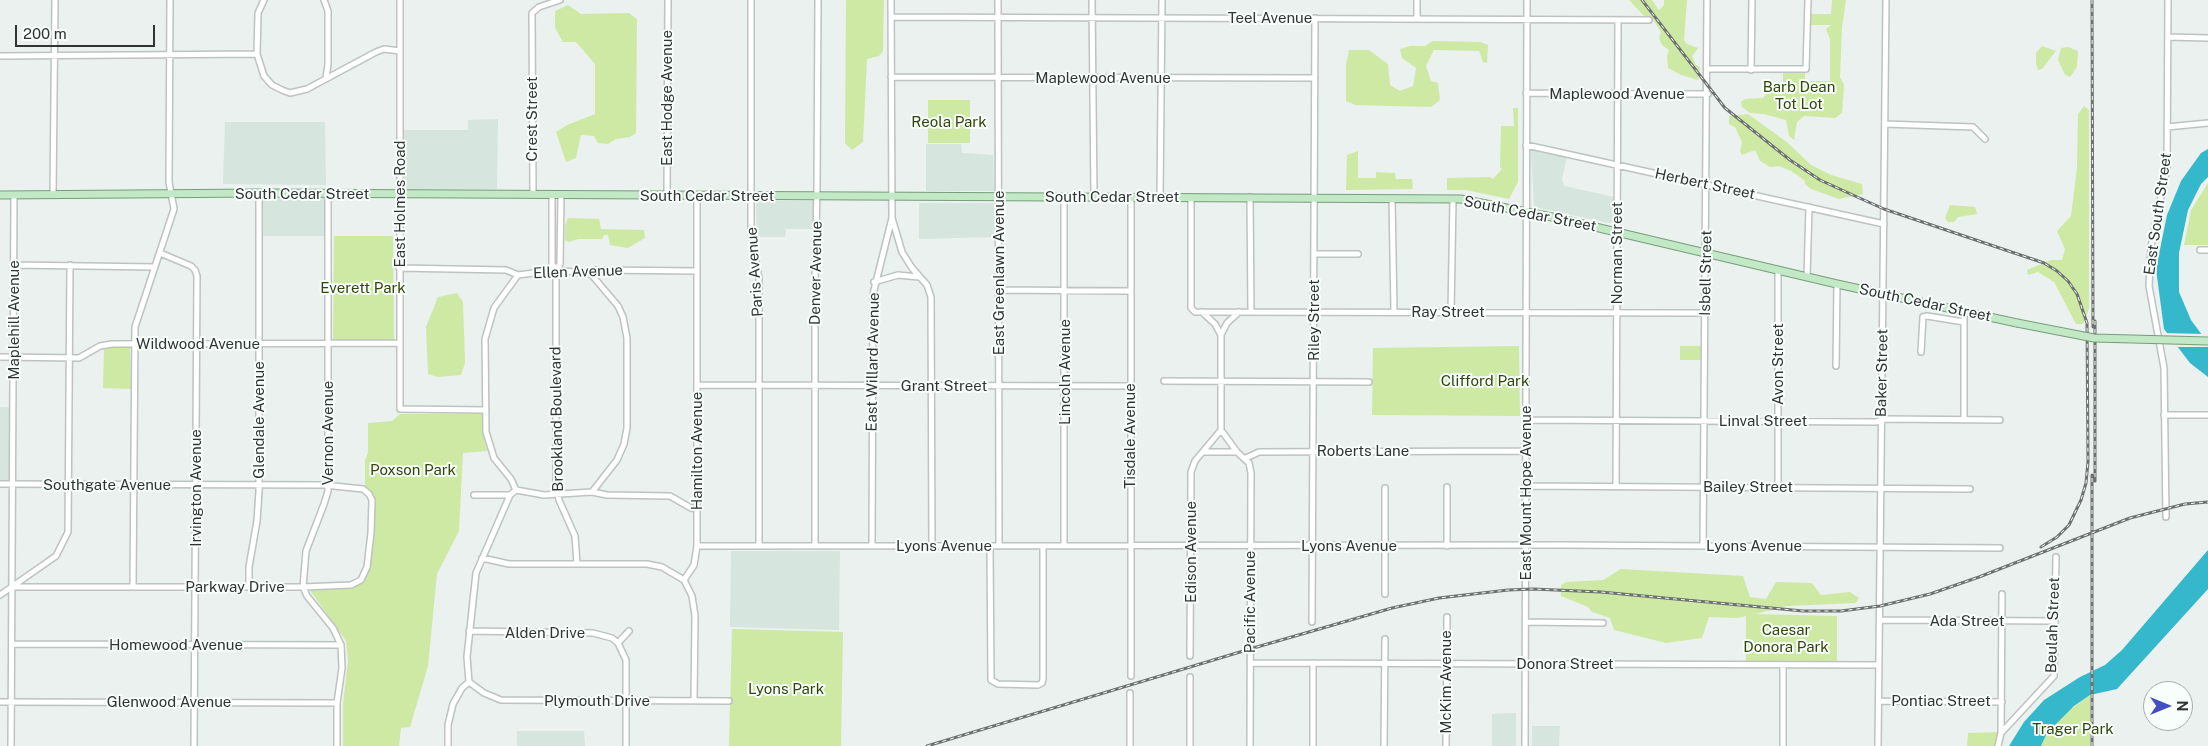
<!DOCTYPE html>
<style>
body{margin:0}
#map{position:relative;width:2208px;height:746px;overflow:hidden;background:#eaf1ee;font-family:"Public Sans",sans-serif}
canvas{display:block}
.north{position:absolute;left:2143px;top:681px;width:50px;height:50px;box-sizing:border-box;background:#f7fefb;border:1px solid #a8adab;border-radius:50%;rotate:90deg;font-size:14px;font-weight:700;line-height:20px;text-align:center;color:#313433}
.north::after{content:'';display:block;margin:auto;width:18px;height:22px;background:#434ec3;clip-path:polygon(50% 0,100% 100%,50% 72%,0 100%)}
.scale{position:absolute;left:15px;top:25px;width:140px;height:22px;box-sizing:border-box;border:2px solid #313433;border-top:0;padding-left:6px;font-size:15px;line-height:18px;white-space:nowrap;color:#313433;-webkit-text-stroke:4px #f7fefb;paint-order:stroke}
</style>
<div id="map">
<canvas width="2208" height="746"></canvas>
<div class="north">N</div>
<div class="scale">200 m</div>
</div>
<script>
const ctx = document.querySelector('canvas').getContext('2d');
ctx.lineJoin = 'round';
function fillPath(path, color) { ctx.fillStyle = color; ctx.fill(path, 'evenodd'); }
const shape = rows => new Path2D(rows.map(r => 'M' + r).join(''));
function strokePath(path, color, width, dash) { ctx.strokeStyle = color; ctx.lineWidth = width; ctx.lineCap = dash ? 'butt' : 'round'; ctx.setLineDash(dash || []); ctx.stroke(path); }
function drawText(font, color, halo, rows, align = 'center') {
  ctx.font = font + ' "Public Sans",sans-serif'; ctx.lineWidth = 4; ctx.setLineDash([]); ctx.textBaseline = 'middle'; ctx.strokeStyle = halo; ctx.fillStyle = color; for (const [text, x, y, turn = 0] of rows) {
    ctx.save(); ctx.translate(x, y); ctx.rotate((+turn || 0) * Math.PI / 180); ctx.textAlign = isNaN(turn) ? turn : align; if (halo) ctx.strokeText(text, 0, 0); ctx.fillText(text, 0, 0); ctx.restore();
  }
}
const built = shape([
 [498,119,497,189,403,190,404,130,468,130,468,120],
 [225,122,325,122,326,185,223,184],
 [926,144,961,144,962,153,993,155,994,191,926,191],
 [1533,150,1567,157,1562,179,1564,186,1614,197,1613,222,1609,223,1534,207,1531,152],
 [263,197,328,198,328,236,263,236],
 [756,201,814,201,814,229,786,229,785,237,757,237],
 [919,203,994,203,995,237,919,239],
 [0,407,9,407,9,480,0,480],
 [731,551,840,551,839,630,730,627],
 [1516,713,1516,746,1492,746,1492,714],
 [1532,726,1560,726,1559,746,1532,746],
 [517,731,584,731,585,746,517,746]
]);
const green = shape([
 [846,0,884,0,883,51,879,56,867,59,863,142,852,150,845,143],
 [1629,0,1652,0,1659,10,1664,5,1664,0,1687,0,1684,40,1687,44,1698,48,1692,56,1696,65,1700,67,1698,80,1681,75,1668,68,1667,56,1669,50,1662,45,1659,38,1661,32,1651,16,1644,16],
 [1832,0,1846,0,1842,27,1840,77,1844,85,1842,113,1835,118,1804,116,1797,122,1794,140,1789,136,1786,120,1764,114,1750,113,1742,107,1741,102,1745,99,1763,98,1772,86,1783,83,1783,72,1805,73,1805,81,1830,81,1830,39,1826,29,1831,25,1810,25,1810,14,1831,14],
 [568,5,581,14,629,13,637,19,636,133,630,137,616,139,608,144,598,143,594,136,581,135,576,158,566,162,556,132,567,125,595,114,595,64,576,42,563,42,555,28,555,11],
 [1433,41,1480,42,1488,45,1487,63,1483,62,1479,51,1434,50,1426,66,1431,81,1438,83,1440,100,1431,107,1355,105,1346,101,1346,65,1349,50,1369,50,1388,64,1390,85,1400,91,1413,86,1416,68,1402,58,1400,49,1411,46,1425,46],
 [2042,46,2056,51,2042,69,2038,70,2036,64,2036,53],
 [2068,47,2078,51,2077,67,2070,77,2065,75,2058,60,2061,48],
 [928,100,970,100,970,143,928,143],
 [2084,106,2089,110,2089,309,2083,324,2076,324,2054,282,2038,272,2028,275,2027,270,2051,260,2062,260,2065,249,2057,231,2071,216,2077,168,2078,114],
 [1513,108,1518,108,1518,182,1509,199,1466,190,1447,190,1447,178,1490,177,1493,179,1502,169,1500,167,1501,126,1514,126],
 [1748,114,1788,143,1811,165,1831,175,1862,184,1863,194,1839,199,1811,189,1805,184,1804,180,1791,171,1779,166,1770,167,1760,161,1755,150,1742,155,1740,151,1742,142,1735,127,1729,124,1729,116],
 [1358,151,1358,178,1376,178,1376,172,1395,173,1396,179,1412,179,1413,189,1346,190,1347,155],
 [2208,183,2208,245,2184,245,2191,210],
 [1950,205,1975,207,1977,214,1958,217,1954,222,1948,222,1945,218],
 [568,218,599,219,601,229,644,230,645,238,628,248,610,245,608,235,604,235,602,239,578,239,569,242,565,240,565,225],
 [334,236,393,236,394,340,333,341],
 [457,293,463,302,465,363,461,375,438,377,428,374,426,327,438,297],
 [1519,346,1520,416,1372,415,1373,348],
 [1680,346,1702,346,1702,360,1680,360],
 [116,347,130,347,131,389,103,388,104,349],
 [400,414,482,414,482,431,487,451,463,453,459,531,437,574,428,666,410,727,401,728,399,746,343,746,343,704,348,661,346,641,309,589,355,586,365,578,372,496,365,487,365,460,368,453,368,423,392,421],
 [1621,569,1743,576,1750,597,1766,599,1776,582,1812,583,1821,595,1850,592,1859,598,1856,603,1787,606,1755,614,1837,616,1837,662,1746,662,1746,616,1738,618,1709,617,1702,638,1666,643,1614,630,1610,618,1592,612,1588,607,1561,596,1561,585,1566,582,1603,580],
 [732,629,843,632,841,746,729,746],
 [2090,695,2090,746,2041,746,2047,733,2063,715],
 [1998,732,1994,746,1967,746,1968,733]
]);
const water = shape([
 [2208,149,2208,177,2201,184,2188,210,2179,253,2179,292,2191,320,2208,343,2208,377,2190,363,2164,329,2156,269,2167,215,2181,181,2201,153],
 [2208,550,2208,589,2117,689,2090,695,2074,706,2047,733,2041,746,2009,746,2024,722,2044,700,2080,677,2105,665,2122,650]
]);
const pier = shape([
 [2163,333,2204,334,2208,339,2208,347,2174,347]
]);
const minor = shape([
 [264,0,258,13,257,54,264,76,272,85,282,90,290,93,307,89,376,52,384,49,400,51],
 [324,0,328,11,328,64,326,78],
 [400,0,400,409,486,410],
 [751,0,751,232,759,279,759,545],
 [998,0,999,546],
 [1092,0,1094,197],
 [891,17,1649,20],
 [1417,19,1417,0],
 [2168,37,2208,38],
 [0,56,257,54],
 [1707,69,1806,69,1808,0],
 [1751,70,1752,0],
 [891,77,1315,78],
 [1526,93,1708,94],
 [1885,124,1973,127,1985,139],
 [2167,127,2208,123],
 [1526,145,1884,224],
 [328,194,328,491,324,504,306,551,303,587,307,596,333,628,341,645,342,668,337,703,337,746],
 [53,195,55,0],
 [533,195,532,13,539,7,560,0],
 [552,196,552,264,556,270,556,484,559,500,575,536,577,564],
 [667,196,668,0],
 [1160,197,1162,0],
 [1191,197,1191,308,1195,312,1704,313],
 [1250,197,1251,312],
 [1392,198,1394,312],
 [892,218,902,252,912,268,927,285,931,297,932,546],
 [2200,250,2208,250],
 [160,253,191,266,195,270,197,276,194,746],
 [1314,254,1358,254],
 [14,265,155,267],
 [399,268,506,270,518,275,556,270,591,274,595,270,697,271],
 [556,270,560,264,561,195],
 [591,274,618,306,623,317,627,338,627,428,624,444,617,460,592,492],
 [1807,277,1809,207],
 [874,282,898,275,919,277],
 [999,290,1130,291],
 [1202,312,1215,324,1221,335],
 [1451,312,1453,199],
 [1921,352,1923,317,1927,316,1964,322],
 [0,357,79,358,100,346,112,344,400,343],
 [1836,366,1837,284],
 [1164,381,1369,382],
 [697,385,1130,386],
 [2164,415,2208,415],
 [1526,420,1876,422,1886,419,2000,420],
 [1964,420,1964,311],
 [1204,452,1237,452,1249,463,1251,473,1250,746],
 [1237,452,1221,430,1221,335,1227,323,1239,312],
 [1246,458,1259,452,1526,451],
 [0,484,324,485,363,489,369,494,372,500,371,533,367,567,361,580,351,585,303,587,12,587],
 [1526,486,1970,489],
 [1616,486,1618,20],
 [1778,488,1778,270],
 [516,490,511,479,494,458,486,432,485,339,494,308,518,275],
 [516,490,544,495,592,492,607,495,670,496,691,508,697,509],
 [474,495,510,495],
 [2166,517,2164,368,2149,286,2151,247,2167,167,2168,0],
 [815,545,815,280,817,188,818,0],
 [697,546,1564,545,2000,548],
 [872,546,873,294,892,218,891,0],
 [990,546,991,680,998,684,1038,685,1042,683,1043,679,1043,546],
 [1064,546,1064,197],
 [1447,546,1447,487],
 [1703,546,1707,0],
 [482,558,509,564,647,564,662,567,684,580,692,596,695,616,694,701],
 [684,580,694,565,697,546,697,196],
 [133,587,135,327,174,209,169,182,170,0],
 [249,587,249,567,257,521,259,491,259,193],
 [1385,594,1385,488],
 [0,595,56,556,68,532,70,265],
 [1880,620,2055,621],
 [1312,622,1315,18],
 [1526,622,1603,623],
 [469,631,593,633,612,638,618,643,626,660,626,746],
 [618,643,629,631],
 [12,644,341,645],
 [1190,656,1191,472,1195,461,1221,430],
 [1250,663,1879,665],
 [1783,665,1783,746],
 [1131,676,1131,197],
 [469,682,484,693,501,700,729,701],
 [1879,701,2002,702],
 [0,702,337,703],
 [2001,733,2054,676,2056,557],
 [11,746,14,195],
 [448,746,448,725,453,704,462,688,469,682,467,657,476,573,510,495,516,490],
 [1130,746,1130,693],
 [1190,746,1190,677],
 [1313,746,1313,663],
 [1384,746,1385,639],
 [1446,746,1447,617],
 [1525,746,1527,0],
 [1878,746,1886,0],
 [1998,746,2001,733,2002,594]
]);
const major = shape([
 [0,195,259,193,1461,199,1557,218,1837,284,2017,323]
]);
const rail = shape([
 [1642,0,1725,108,1790,160,1820,180,1855,196,1884,209,2044,263,2057,271,2068,281,2077,294,2087,323,2088,462,2086,483,2081,500,2069,525,2057,537,2041,547],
 [2092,0,2093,327],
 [2095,321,2095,481],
 [927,746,1250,649,1392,608,1439,598,1508,590,1533,589,1601,592,1803,611,1841,611,1880,606,1930,594,1979,577,2130,518,2185,504,2208,502],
 [2092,746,2092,475]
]);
const majorBridge = shape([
 [2017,323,2094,338,2208,341]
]);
const streetNames = [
 ["Teel Avenue",1270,18],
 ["Maplewood Avenue",1103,78],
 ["Maplewood Avenue",1617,94],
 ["East Hodge Avenue",667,98,-90],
 ["Crest Street",532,119,-90],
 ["Herbert Street",1705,184,12],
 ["South Cedar Street",302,194],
 ["South Cedar Street",707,196],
 ["South Cedar Street",1112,197],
 ["East Holmes Road",400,204,-90],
 ["South Cedar Street",1530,214,11],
 ["East South Street",2158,214,-82],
 ["Norman Street",1617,253,-90],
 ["Ellen Avenue",578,272,-2],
 ["Paris Avenue",755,272,-94],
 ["Denver Avenue",816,273,-89],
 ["East Greenlawn Avenue",999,273,-90],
 ["Isbell Street",1706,273,-89],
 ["South Cedar Street",1925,303,12],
 ["Ray Street",1448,312],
 ["Maplehill Avenue",14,320,-90],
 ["Riley Street",1314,320,-90],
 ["Wildwood Avenue",198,344],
 ["East Willard Avenue",873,362,-89],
 ["Avon Street",1778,364,-90],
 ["Lincoln Avenue",1065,372,-90],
 ["Baker Street",1882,373,-89],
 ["Grant Street",944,386],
 ["Brookland Boulevard",557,419,-91],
 ["Glendale Avenue",259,420,-90],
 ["Linval Street",1763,421],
 ["Vernon Avenue",328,433,-90],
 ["Tisdale Avenue",1130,436,-90],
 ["Hamilton Avenue",697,451,-90],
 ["Roberts Lane",1363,451],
 ["Southgate Avenue",107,485],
 ["Bailey Street",1748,487],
 ["Irvington Avenue",196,488,-90],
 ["East Mount Hope Avenue",1526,493,-90],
 ["Lyons Avenue",944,546],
 ["Lyons Avenue",1349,546],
 ["Lyons Avenue",1754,546],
 ["Edison Avenue",1191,552,-90],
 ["Parkway Drive",235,587],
 ["Pacific Avenue",1250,602,-90],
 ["Ada Street",1967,621],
 ["Beulah Street",2053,625,-88],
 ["Alden Drive",545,633],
 ["Homewood Avenue",176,645],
 ["Donora Street",1565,664],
 ["McKim Avenue",1446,682,-90],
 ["Plymouth Drive",597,701],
 ["Pontiac Street",1941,701],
 ["Glenwood Avenue",169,702]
];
const parkNames = [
 ["Barb Dean",1799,87],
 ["Tot Lot",1799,104],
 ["Reola Park",949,122],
 ["Everett Park",363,288],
 ["Clifford Park",1485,381],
 ["Poxson Park",413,470],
 ["Caesar",1786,630],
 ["Donora Park",1786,647],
 ["Lyons Park",786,689],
 ["Trager Park",2073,729]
];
fillPath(built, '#d6e5de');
fillPath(green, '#cee9a4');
fillPath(water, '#35b8cc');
fillPath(pier, '#eaf1ee');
strokePath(minor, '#bcc3c0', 8);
strokePath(major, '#759f79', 9);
strokePath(minor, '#fff', 5);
strokePath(major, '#c2e8c5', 7);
strokePath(rail, '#6d7170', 3);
strokePath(rail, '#f7fefb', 1, [4]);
strokePath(majorBridge, '#759f79', 9, []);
strokePath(majorBridge, '#c2e8c5', 7);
drawText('15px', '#313433', '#f7fefb', streetNames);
drawText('15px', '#334508', '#f7fefb', parkNames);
</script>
